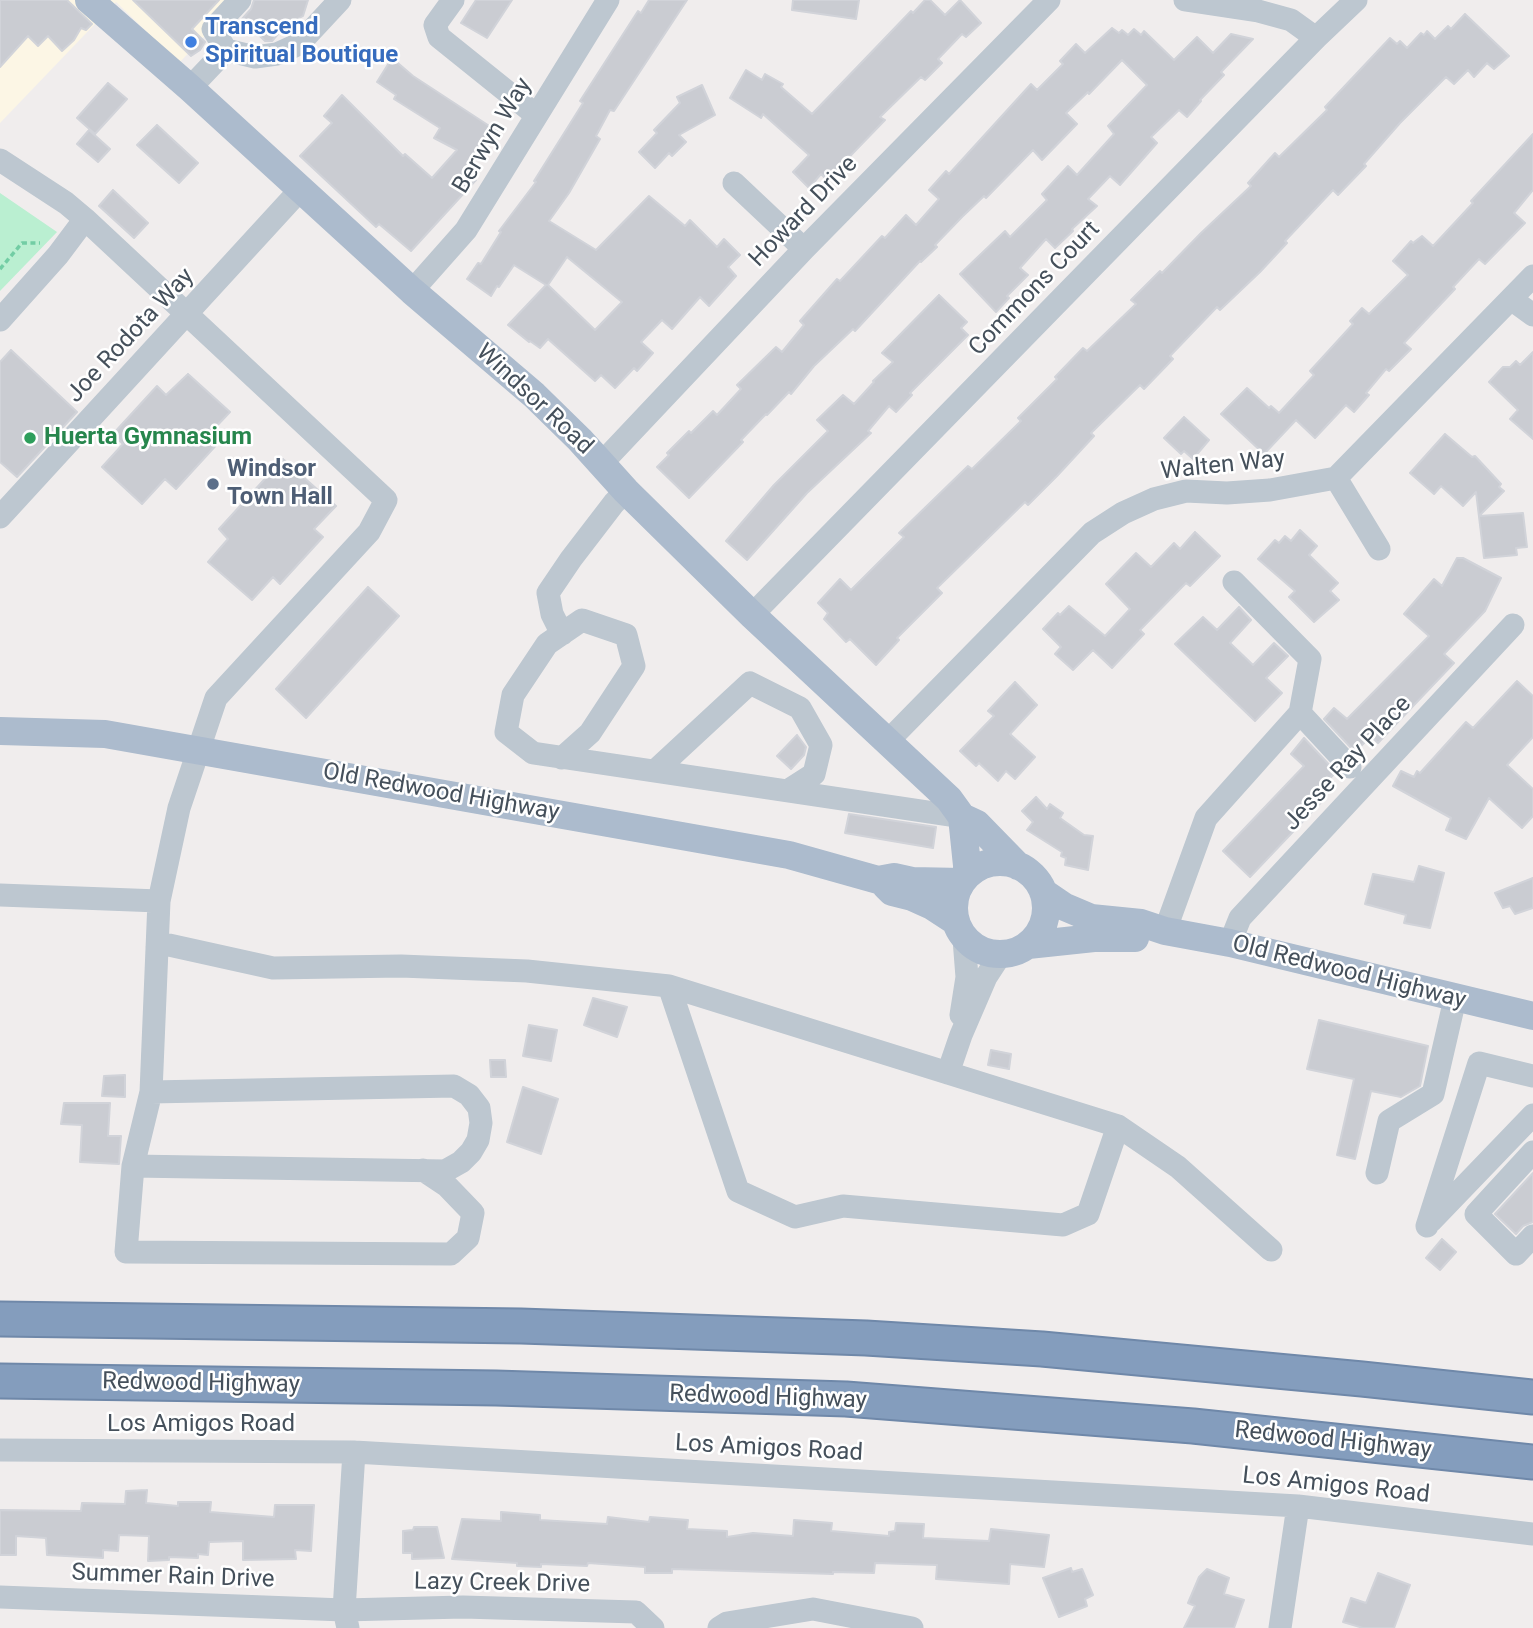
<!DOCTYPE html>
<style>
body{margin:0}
canvas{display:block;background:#f0eded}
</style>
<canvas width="1533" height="1628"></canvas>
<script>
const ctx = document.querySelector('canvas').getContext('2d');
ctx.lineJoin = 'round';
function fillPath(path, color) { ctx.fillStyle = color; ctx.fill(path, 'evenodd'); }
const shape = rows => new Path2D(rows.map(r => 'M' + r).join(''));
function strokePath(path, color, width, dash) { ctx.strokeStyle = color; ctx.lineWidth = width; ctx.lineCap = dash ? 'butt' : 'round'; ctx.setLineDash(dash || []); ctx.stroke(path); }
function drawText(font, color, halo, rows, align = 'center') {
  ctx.font = font + ' Roboto,sans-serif'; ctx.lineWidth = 5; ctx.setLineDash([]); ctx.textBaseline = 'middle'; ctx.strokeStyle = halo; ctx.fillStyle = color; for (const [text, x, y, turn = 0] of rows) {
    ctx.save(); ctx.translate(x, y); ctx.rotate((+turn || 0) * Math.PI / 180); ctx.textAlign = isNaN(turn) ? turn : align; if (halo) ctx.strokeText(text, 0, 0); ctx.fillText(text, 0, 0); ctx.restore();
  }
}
const commercial = shape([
 [0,0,239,0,179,63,116,2,0,123]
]);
const green = shape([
 [0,193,57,232,0,291]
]);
const building = shape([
 [0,0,67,0,92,24,86,30,81,28,74,40,62,51,48,36,38,46,28,36,0,67,0,0],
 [133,0,219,0,192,29,205,42,200,50,191,56,133,0],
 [254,0,308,0,303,16,285,26,272,41,265,41,242,19,251,9,254,0],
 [476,0,512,0,487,38,461,23,476,0],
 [649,0,687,0,614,111,610,110,596,136,600,139,569,193,549,221,596,250,649,196,685,226,690,220,717,247,724,239,740,255,728,267,736,276,709,306,700,297,672,329,662,320,641,342,653,353,637,371,634,368,615,388,601,375,595,381,548,339,540,348,530,341,529,342,508,325,546,285,514,265,499,287,497,286,491,296,467,279,478,263,481,264,501,232,499,231,536,182,534,181,583,103,580,101,638,11,641,13,649,0],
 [567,257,622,302,595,330,548,285,567,257],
 [793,0,859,0,856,19,792,10,793,0],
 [925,0,930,0,945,15,960,0,981,23,966,37,962,34,938,59,942,63,925,80,921,77,880,117,885,120,827,180,821,174,809,188,793,172,809,155,763,114,761,118,730,98,746,70,762,80,765,74,783,84,781,87,812,114,911,11,913,13,925,0],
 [1465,14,1509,56,1494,69,1487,63,1474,77,1468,70,1454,84,1446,77,1400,123,1364,164,1366,166,1338,195,1333,190,1285,241,1287,243,1260,272,1220,310,1217,307,1170,356,1173,359,1144,389,1140,385,1091,433,1094,436,1057,476,1028,505,1025,502,937,588,942,593,897,638,899,640,876,665,850,639,846,642,824,619,828,613,818,603,840,579,851,590,904,537,899,533,968,466,972,469,1021,421,1018,418,1057,379,1055,377,1083,348,1087,351,1136,304,1131,300,1160,271,1162,273,1201,233,1251,186,1248,183,1275,153,1279,157,1327,110,1325,107,1390,38,1397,44,1400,41,1407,48,1421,33,1424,35,1427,31,1435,39,1448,26,1451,29,1465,14],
 [1112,28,1119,33,1122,30,1128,35,1134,29,1141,35,1144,31,1174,60,1197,37,1213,53,1231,34,1253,39,1221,72,1224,75,1200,100,1201,101,1187,117,1179,110,1151,137,1157,143,1120,185,1110,176,1088,199,1097,206,1072,229,1073,231,1055,248,1046,239,1020,268,1028,275,1007,296,1009,298,996,312,960,274,1005,231,1010,237,1047,200,1042,194,1068,166,1077,175,1114,134,1108,126,1147,85,1122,60,1089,94,1088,92,1066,113,1077,124,1042,160,1033,150,986,198,984,196,962,217,935,245,937,247,921,262,920,261,855,331,853,329,814,366,791,394,789,392,767,415,766,414,741,440,743,442,689,498,657,467,669,455,667,453,689,431,691,433,713,411,717,415,741,389,737,385,776,347,782,352,804,325,800,321,837,279,840,281,882,236,885,238,906,215,916,225,939,199,929,190,946,171,949,174,1031,84,1037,90,1063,64,1060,61,1076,44,1085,53,1112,28],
 [392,58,413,76,497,131,488,144,484,142,465,170,476,180,411,251,379,224,376,227,300,156,332,123,324,116,342,95,403,156,405,154,432,178,457,150,434,138,440,128,394,99,396,95,377,82,392,58],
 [108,83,127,99,95,134,77,118,108,83],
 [702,85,715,115,679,135,686,142,672,156,669,153,655,168,639,152,657,133,654,130,680,103,677,97,702,85],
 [157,125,198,163,179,183,137,145,157,125],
 [89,130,110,149,98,162,77,144,89,130],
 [1533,134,1533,190,1514,213,1525,223,1485,264,1479,259,1453,287,1455,289,1404,343,1411,349,1389,371,1386,369,1366,393,1369,395,1354,412,1346,405,1315,438,1296,420,1264,454,1221,414,1247,388,1269,408,1271,406,1279,413,1314,375,1310,371,1353,324,1350,321,1362,308,1369,314,1408,275,1393,261,1411,241,1413,243,1422,236,1433,246,1473,203,1471,201,1533,134],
 [113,190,148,223,134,238,99,206,113,190],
 [939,295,967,322,961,328,968,335,910,393,912,395,896,412,889,406,868,431,871,433,807,493,747,560,726,541,774,485,828,431,817,420,843,395,854,404,874,382,873,381,893,362,882,353,939,295],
 [11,350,77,412,17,477,0,462,0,362,11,350],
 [1533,352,1533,439,1510,419,1518,410,1489,382,1503,367,1510,367,1516,361,1520,365,1533,352],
 [188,374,230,412,211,432,220,441,176,489,165,479,142,504,102,467,123,444,113,434,157,386,166,395,188,374],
 [1184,417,1209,440,1193,459,1184,451,1181,454,1164,438,1184,417],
 [1445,434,1472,457,1475,456,1501,484,1499,487,1504,491,1479,516,1523,513,1527,547,1516,548,1517,555,1484,558,1476,492,1463,506,1441,486,1434,494,1410,473,1445,434],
 [283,459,336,506,314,529,323,537,280,584,273,577,252,600,208,562,228,539,219,529,283,459],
 [1300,530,1317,546,1309,555,1338,583,1330,591,1339,600,1314,622,1289,597,1295,591,1258,559,1275,540,1279,543,1285,536,1291,541,1300,530],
 [1195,532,1220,556,1190,586,1186,583,1140,630,1144,634,1112,668,1093,650,1073,670,1055,654,1061,647,1043,629,1058,613,1060,615,1069,606,1105,636,1130,609,1106,584,1136,553,1151,567,1174,543,1180,549,1195,532],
 [1457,558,1463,558,1501,578,1485,611,1444,654,1454,663,1378,743,1371,736,1355,752,1324,719,1334,708,1347,719,1429,636,1404,614,1434,579,1442,586,1457,558],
 [368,587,399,616,306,718,276,689,368,587],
 [1239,607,1251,620,1230,643,1253,665,1274,643,1288,656,1266,678,1282,693,1255,721,1175,644,1203,617,1217,630,1239,607],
 [1517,681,1533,696,1533,737,1507,765,1533,789,1533,816,1522,828,1489,798,1466,839,1446,830,1451,818,1393,786,1401,771,1414,777,1417,771,1420,773,1466,722,1473,728,1517,681],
 [1015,682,1037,705,1010,734,1035,757,1015,779,1006,771,998,781,979,763,976,766,960,751,994,716,988,711,1015,682],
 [797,735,806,747,804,755,791,769,777,756,797,735],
 [1304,738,1336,772,1320,789,1327,796,1250,877,1223,851,1304,766,1291,754,1304,738],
 [1036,797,1047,809,1050,804,1063,813,1060,818,1084,835,1093,836,1088,870,1065,865,1066,858,1061,856,1062,852,1027,830,1033,822,1022,811,1036,797],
 [849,814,936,827,933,848,845,833,849,814],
 [1419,866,1444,873,1430,928,1404,923,1406,915,1365,904,1373,874,1414,882,1419,866],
 [1533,878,1533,908,1515,914,1510,906,1503,908,1495,893,1533,878],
 [593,998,627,1007,617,1037,584,1025,593,998],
 [1319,1020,1428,1046,1420,1086,1401,1097,1371,1091,1355,1159,1337,1155,1354,1079,1307,1069,1319,1020],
 [529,1025,557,1030,551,1061,523,1056,529,1025],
 [991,1050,1011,1054,1009,1069,988,1065,991,1050],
 [490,1060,505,1060,506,1077,491,1077,490,1060],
 [125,1075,125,1097,102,1096,104,1076,125,1075],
 [523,1087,558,1099,541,1154,507,1142,523,1087],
 [64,1103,110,1103,108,1136,121,1136,119,1164,80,1162,82,1125,61,1124,64,1103],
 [1533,1173,1533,1222,1523,1226,1516,1234,1495,1214,1533,1173],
 [1442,1239,1456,1252,1440,1270,1426,1258,1442,1239],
 [147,1490,146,1503,178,1506,178,1502,211,1502,210,1512,274,1517,275,1505,314,1505,311,1551,295,1550,296,1559,243,1560,243,1541,209,1542,208,1555,198,1554,198,1558,169,1557,169,1560,148,1561,149,1536,119,1535,118,1551,103,1550,103,1558,47,1555,46,1538,16,1536,16,1555,0,1555,0,1510,81,1511,82,1503,125,1504,126,1491,147,1490],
 [501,1512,540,1515,540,1520,607,1524,608,1517,649,1522,650,1517,688,1520,687,1529,727,1531,727,1537,753,1533,793,1536,794,1520,832,1523,831,1531,889,1536,889,1532,895,1531,896,1523,924,1524,923,1538,989,1541,991,1529,1049,1535,1044,1567,1010,1564,1009,1584,936,1579,937,1565,875,1563,874,1573,833,1572,833,1574,672,1569,672,1573,645,1573,645,1567,588,1563,587,1566,541,1564,541,1567,517,1566,517,1563,452,1559,462,1519,501,1521,501,1512],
 [414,1527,437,1527,444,1558,412,1559,412,1553,403,1553,403,1531,413,1530,414,1527],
 [1071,1568,1072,1572,1082,1569,1093,1595,1085,1599,1087,1606,1059,1617,1043,1578,1071,1568],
 [1207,1569,1229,1578,1224,1594,1244,1600,1234,1628,1184,1628,1195,1606,1188,1603,1199,1577,1207,1569],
 [1378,1573,1410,1585,1394,1628,1363,1628,1343,1622,1351,1598,1366,1603,1378,1573]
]);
const path = shape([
 [0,269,22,243,40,243]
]);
const minor = shape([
 [453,0,435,25,439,37,536,115],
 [1185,0,1258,11,1291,20,1316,38],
 [226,50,213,29,240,0],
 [190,88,226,50,255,57,277,54,299,44,340,0],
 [0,160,66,203,85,219,386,500,369,532,216,698,179,808,159,901,0,895],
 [734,183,804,249],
 [412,291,466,230,608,0],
 [1511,299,1533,315],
 [0,320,58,255,85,219],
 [601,464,804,249,1049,0],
 [1336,478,1379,549],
 [0,517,300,190],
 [1234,582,1310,659,1300,713],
 [752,615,1316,38,1356,0],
 [562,634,552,614,548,593,571,559,614,503,626,491],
 [887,742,1092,533,1123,513,1154,499,1186,491,1227,493,1270,490,1336,478,1533,276],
 [562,758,590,733,634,666,626,635,582,620,547,644,513,695,506,732,533,753,962,817],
 [655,771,750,683,800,708,821,745,814,774,789,790],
 [159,901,151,1092,133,1166,126,1252,451,1254,468,1238,473,1213,447,1186,423,1170],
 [1165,931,1206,818,1300,713,1350,767],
 [1230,943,1240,918,1513,625],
 [157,947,169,945,273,968,401,966,527,971,669,986,1118,1126,1178,1167,1271,1250],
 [669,986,738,1191,795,1217,843,1206,1063,1225,1088,1214,1118,1126],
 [961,1015,967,977,964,939],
 [948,1073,961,1035,986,977,1001,954],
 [1533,1152,1476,1214,1516,1254,1533,1236],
 [133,1166,445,1171,461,1162,471,1152,478,1140,481,1123,479,1108,469,1095,454,1086,151,1092],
 [1377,1173,1389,1121,1433,1094,1455,999],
 [1431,1221,1533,1115],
 [1427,1226,1479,1063,1533,1076],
 [0,1450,354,1452,1298,1506,1533,1534],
 [0,1597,344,1610,354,1452],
 [348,1628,344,1610,463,1607,636,1612,653,1628],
 [719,1628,727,1623,813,1609,912,1628],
 [1280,1628,1298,1506]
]);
const major = shape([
 [89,0,190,88,412,291,534,395,580,440,626,491,752,615,949,799,962,817,968,875],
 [0,731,105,734,789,855,878,880,894,877,912,881,962,882],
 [962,817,977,824,1018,866],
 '954 908a46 46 0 1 1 92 0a46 46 0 1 1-92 0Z',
 [886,886,892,892,912,897,932,906,955,921],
 [1043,892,1065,907,1091,918,1141,923,1165,931,1230,943,1533,1016],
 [1028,945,1094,938,1135,938]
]);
const highway = shape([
 [0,1319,521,1326,866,1338,1042,1349,1362,1379,1533,1397],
 [0,1381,496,1388,846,1399,1193,1426,1533,1462]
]);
const markers = [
 [191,42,7,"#3f7fe0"],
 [30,438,7,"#2e9e5b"],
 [213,484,7,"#5c6f8a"]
];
const shopNames = [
 ["Transcend",205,28],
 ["Spiritual Boutique",205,56]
];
const streetNames = [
 ["Berwyn Way",493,136,-59],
 ["Howard Drive",804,212,-46],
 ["Commons Court",1035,289,-46],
 ["Joe Rodota Way",131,336,-47],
 ["Windsor Road",534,400,43],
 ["Walten Way",1223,466,-6],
 ["Jesse Ray Place",1348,764,-47],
 ["Old Redwood Highway",441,793,10],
 ["Old Redwood Highway",1349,973,14],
 ["Redwood Highway",201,1384,1],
 ["Redwood Highway",768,1398,2],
 ["Los Amigos Road",201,1425],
 ["Redwood Highway",1333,1441,6],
 ["Los Amigos Road",769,1449,3],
 ["Los Amigos Road",1336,1486,6],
 ["Summer Rain Drive",173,1577,2],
 ["Lazy Creek Drive",502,1584,1]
];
const leisureNames = [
 ["Huerta Gymnasium",44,438]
];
const serviceNames = [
 ["Windsor",227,470],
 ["Town Hall",227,498]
];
fillPath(commercial, '#fcf6e5');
fillPath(green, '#baefd1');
fillPath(building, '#caccd2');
strokePath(building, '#d1d3d9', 2);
strokePath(highway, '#6f88a9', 37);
strokePath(path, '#72cda4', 3.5, [5, 3.5]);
strokePath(minor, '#bdc7d0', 23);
strokePath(major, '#acbbcd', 28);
strokePath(highway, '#849dbd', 33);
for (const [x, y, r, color] of markers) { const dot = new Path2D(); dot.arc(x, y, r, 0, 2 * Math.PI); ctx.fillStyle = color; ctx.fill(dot); strokePath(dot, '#fff', 2.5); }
drawText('bold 24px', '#366cbe', '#fff', shopNames, 'left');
drawText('24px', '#45505b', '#fff', streetNames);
drawText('bold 24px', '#27864d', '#fff', leisureNames, 'left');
drawText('bold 24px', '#4e5e75', '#fff', serviceNames, 'left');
</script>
